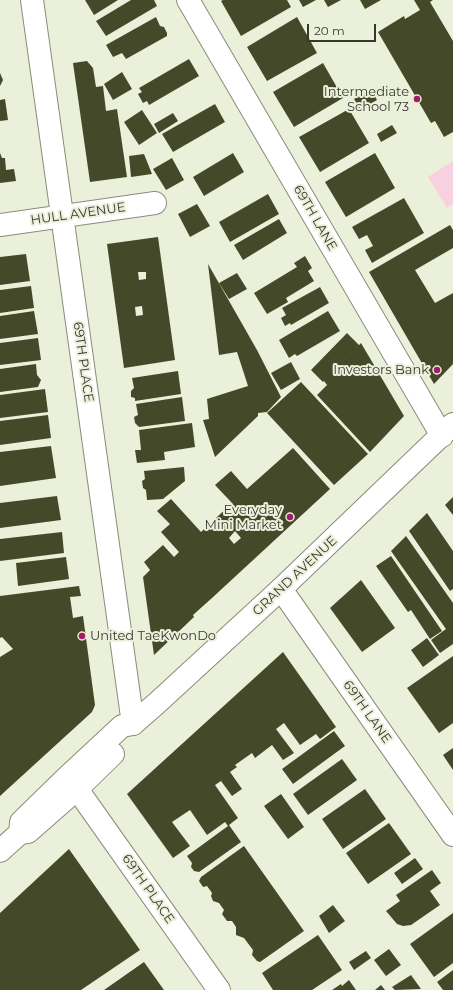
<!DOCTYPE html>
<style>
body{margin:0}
#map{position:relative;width:453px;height:990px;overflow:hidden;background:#ebf0da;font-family:Montserrat,sans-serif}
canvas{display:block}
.scale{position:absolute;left:307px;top:24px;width:69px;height:18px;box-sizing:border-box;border:2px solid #373930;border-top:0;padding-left:5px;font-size:12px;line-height:14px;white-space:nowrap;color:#373930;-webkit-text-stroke:3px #ebf0da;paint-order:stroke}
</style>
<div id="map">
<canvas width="453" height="990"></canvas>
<div class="scale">20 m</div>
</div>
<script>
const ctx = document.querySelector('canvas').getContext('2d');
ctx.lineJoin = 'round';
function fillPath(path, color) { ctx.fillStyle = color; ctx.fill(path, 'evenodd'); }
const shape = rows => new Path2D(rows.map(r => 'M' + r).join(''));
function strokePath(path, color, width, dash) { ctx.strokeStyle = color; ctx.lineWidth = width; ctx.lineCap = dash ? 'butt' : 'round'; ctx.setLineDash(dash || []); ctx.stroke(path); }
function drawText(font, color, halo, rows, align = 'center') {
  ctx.font = font + ' Montserrat,sans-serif'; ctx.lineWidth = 4; ctx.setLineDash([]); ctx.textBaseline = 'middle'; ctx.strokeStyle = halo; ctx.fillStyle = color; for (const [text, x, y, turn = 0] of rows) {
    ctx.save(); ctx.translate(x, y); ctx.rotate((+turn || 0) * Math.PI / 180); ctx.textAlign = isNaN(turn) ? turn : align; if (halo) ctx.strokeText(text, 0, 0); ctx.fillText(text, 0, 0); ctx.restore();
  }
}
const green = shape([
 [453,161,453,204,447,208,428,177]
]);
const building = shape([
 [85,0,118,0,94,15],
 [131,0,154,0,157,6,106,36,96,21],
 [223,0,287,0,291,7,241,36,221,1],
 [299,0,316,0,303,7],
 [324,0,341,0,328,7],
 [360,0,381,0,365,9],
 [414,0,433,0,430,2,453,41,453,132,444,137,435,121,431,123,378,32,404,16,405,19,420,10],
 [156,17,160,26,164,27,167,33,167,36,126,59,122,53,113,57,106,45],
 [297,17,317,53,267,81,247,47],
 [189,59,199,76,149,105,147,101,143,103,138,94,142,92,139,88],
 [87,61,93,68,96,87,103,86,106,111,117,109,127,177,90,182,73,63],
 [323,63,343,98,294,127,273,92],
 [122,72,132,89,113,100,104,84],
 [0,73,3,80,0,86],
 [371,89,377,100,360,110,354,99],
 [5,99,8,120,0,121,0,100],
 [215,104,225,122,173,152,162,134],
 [349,109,369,143,320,172,299,137],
 [142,110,157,133,139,145,124,122],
 [173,113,178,121,159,133,154,124],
 [392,125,397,133,381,142,377,134],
 [0,153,2,158,5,158,6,170,14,169,16,181,0,183],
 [233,153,244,172,204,196,193,177],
 [375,153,395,188,346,217,325,182],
 [144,154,152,174,131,177,129,156],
 [172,158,184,180,166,190,153,169],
 [268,194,279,214,230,242,219,222],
 [404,198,424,233,372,263,365,250,373,246,367,235,359,239,352,227],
 [197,204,210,226,190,237,178,214],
 [279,219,287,233,243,260,234,245],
 [450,225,453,230,453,248,415,270,435,303,453,293,453,364,434,384,369,272],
 [158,237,175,360,124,368,107,244],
 [138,272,146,272,146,279,139,280],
 [142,306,143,315,136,316,135,307],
 [26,254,30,281,0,285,0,257],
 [305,256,312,268,308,271,314,281,286,298,288,302,267,314,254,293,297,267,294,263],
 [208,264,257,350,281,397,267,412,258,413,258,416,215,457,203,420,209,419,207,399,248,386,237,352,219,355],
 [237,273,247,289,229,299,219,283],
 [31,286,34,308,0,313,0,290],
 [320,287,329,303,291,325,290,323,285,326,281,318,286,315,282,308],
 [34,311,38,334,0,339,0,316],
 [328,311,340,331,297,356,295,354,289,358,279,340],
 [347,333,359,345,323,382,311,370],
 [38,338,41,360,0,365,0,343],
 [361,343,404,416,370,452,317,395,327,385,324,381],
 [291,362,300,379,281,390,271,373],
 [36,364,37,375,41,380,38,387,0,392,0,369],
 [178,371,181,394,135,401,135,398,131,397,131,391,134,388,132,378],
 [301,382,368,454,334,485,267,413],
 [45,389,48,412,0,418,0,395],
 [182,397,185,421,139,427,135,423,134,417,138,415,136,404],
 [48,415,51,438,0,445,0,421],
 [192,423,195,447,164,452,165,460,137,463,135,450,141,450,139,430],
 [51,446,56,478,0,486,0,452],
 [293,448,330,489,212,598,193,615,194,617,154,655,143,577,150,570,144,562,163,545,174,557,179,552,161,532,170,524,157,511,171,499,201,532,232,503,215,485,231,471,247,489],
 [266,503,273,510,266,517,259,509],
 [235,531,241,538,234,544,229,538],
 [184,467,185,481,163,499,147,500,146,490,143,488,142,481,145,479,144,471],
 [57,496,61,520,0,528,0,503],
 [453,497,453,515,445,505],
 [427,513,453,551,453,589,450,591,409,531],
 [62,532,64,553,0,561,0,539],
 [406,536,453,603,453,644,440,653,431,640,446,629,391,551],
 [391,556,442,631,430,639,411,610,408,612,376,566],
 [66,557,69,579,18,586,16,563],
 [361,580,395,628,362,652,330,608],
 [79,586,81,596,70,597,73,618,83,616,95,705,92,712,0,796,0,657,13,649,2,637,0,638,0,596],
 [427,638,439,655,423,667,411,650],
 [283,652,336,727,320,739,316,734,300,745,284,723,276,729,294,753,283,760,272,745,255,758,252,753,235,765,237,767,230,772,242,789,232,796,221,781,215,785,238,818,229,825,241,842,199,872,194,871,191,867,192,863,187,856,228,826,225,822,207,835,190,810,172,822,190,846,173,858,127,794],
 [453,656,453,723,439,733,407,688],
 [334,731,345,746,293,784,282,769],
 [453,748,453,770,443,755],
 [342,759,357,780,308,815,293,794],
 [365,789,386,819,343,849,322,819],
 [281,794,304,827,288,839,264,806],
 [389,823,411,854,368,884,346,853],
 [244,846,304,931,260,962,257,961,252,955,253,950,244,938,236,935,236,927,232,921,227,921,222,914,224,910,219,903,213,901,211,896,212,893,207,886,203,887,199,881,201,877],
 [69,849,140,950,81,990,0,990,0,913],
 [415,858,423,869,402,884,394,873],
 [432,870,441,883,430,891,440,905,411,925,403,926,397,924,386,911,400,901,396,895],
 [333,905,345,921,329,933,319,916],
 [453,913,453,963,434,977,410,944],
 [318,935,342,970,312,990,273,990,262,973],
 [389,949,401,965,386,976,374,960],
 [366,951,371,958,354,970,349,962],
 [144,962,164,990,104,990],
 [453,970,453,990,443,990,437,982],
 [411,975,421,989,395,990,392,987],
 [349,980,356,990,332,990,341,984,342,986],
 [381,985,385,990,375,990]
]);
const minor = shape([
 [32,0,133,724],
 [188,0,442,436],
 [0,225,155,203],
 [281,589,453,835],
 [77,789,219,990]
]);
const secondary = shape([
 [20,833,21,822,65,779,122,726,133,724,157,703,281,589,453,424],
 [0,851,20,833,28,832,77,789,113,754]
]);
const markers = [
 [417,99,4,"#a31b67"],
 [437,370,4,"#a31b67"],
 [290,517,4,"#a31b67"],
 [82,636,4,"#a31b67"]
];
const poiNames = [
 ["Intermediate",409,92],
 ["School 73",409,107],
 ["Investors Bank",429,370],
 ["Everyday",282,510],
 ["Mini Market",282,525],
 ["United TaeKwonDo",90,636,"left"]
];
const streetNames = [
 ["HULL AVENUE",78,214,-8],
 ["69TH LANE",315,218,60],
 ["69TH PLACE",83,362,82],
 ["GRAND AVENUE",295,576,-43],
 ["69TH LANE",367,712,55],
 ["69TH PLACE",148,889,55]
];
fillPath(green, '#f8d1e0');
fillPath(building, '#444a29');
strokePath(minor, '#898d7a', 24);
strokePath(secondary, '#898d7a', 24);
strokePath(minor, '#fff', 22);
strokePath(secondary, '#fff', 22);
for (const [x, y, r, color] of markers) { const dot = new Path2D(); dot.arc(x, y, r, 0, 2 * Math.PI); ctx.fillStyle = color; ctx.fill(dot); strokePath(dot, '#ebf0da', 1.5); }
drawText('13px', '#373930', '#ebf0da', poiNames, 'right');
drawText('13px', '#373930', '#ebf0da', streetNames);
</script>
